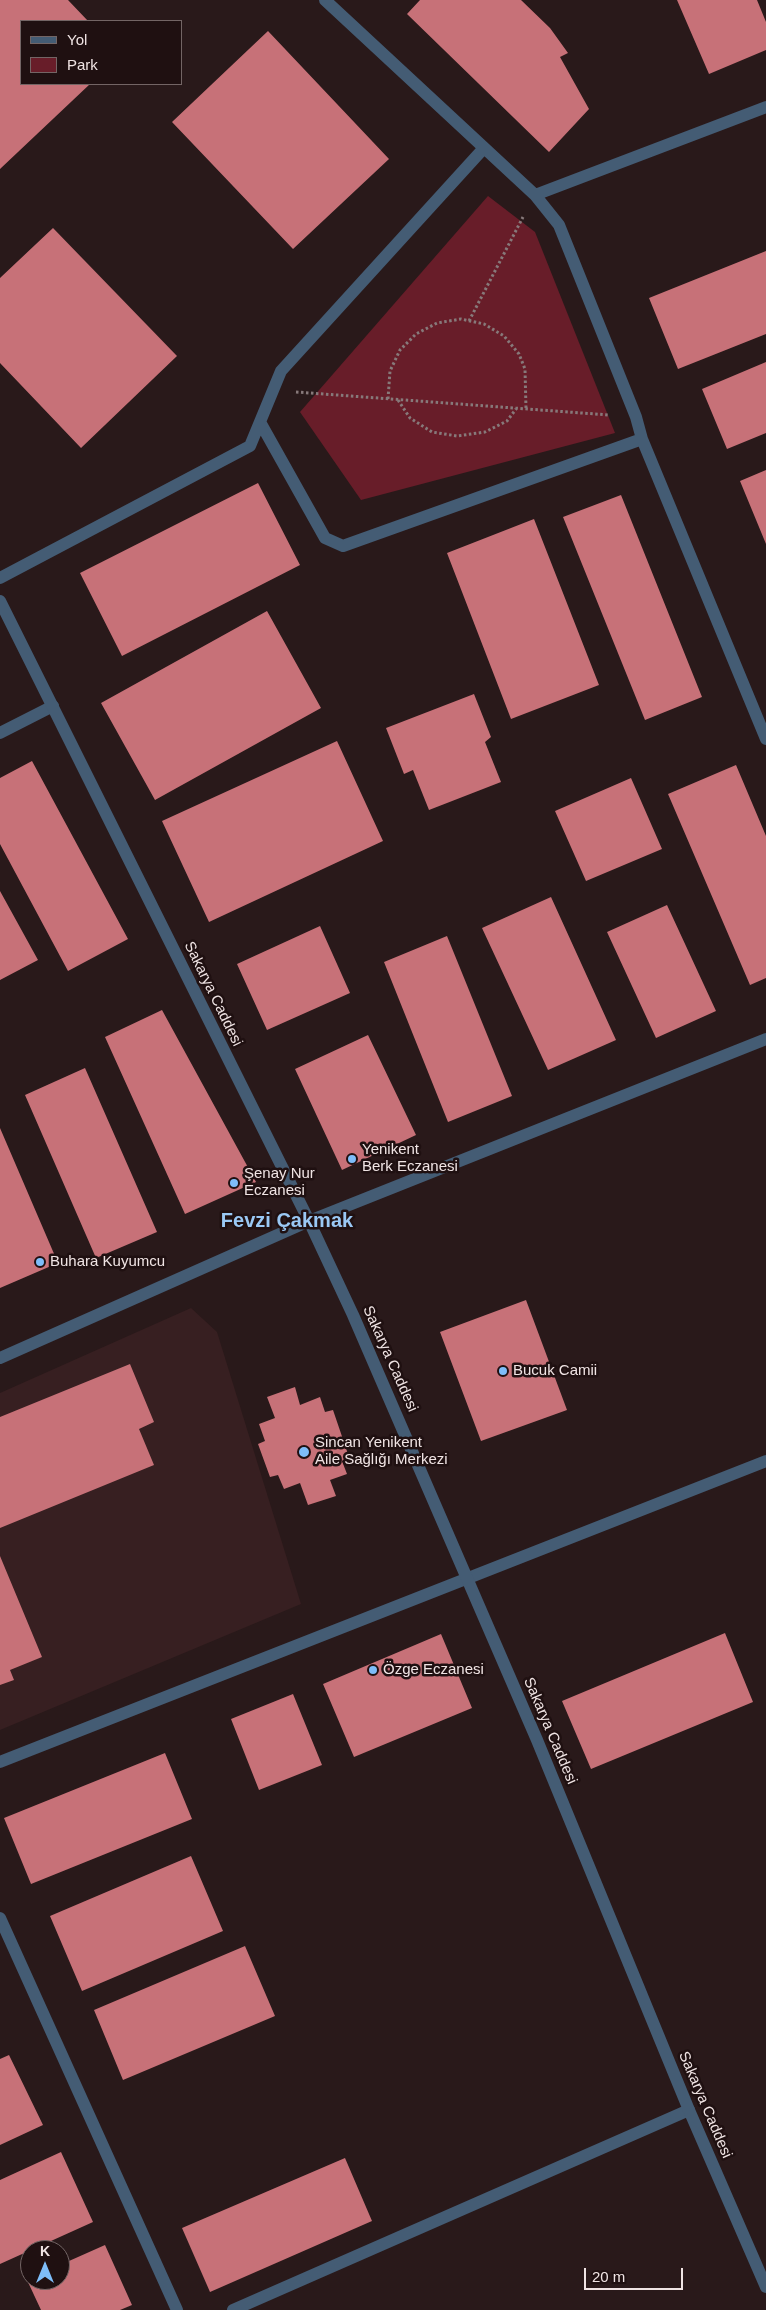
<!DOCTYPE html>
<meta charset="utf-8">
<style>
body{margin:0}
#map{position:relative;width:766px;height:2310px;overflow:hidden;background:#29191a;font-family:Helvetica,sans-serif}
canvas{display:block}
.legend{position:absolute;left:20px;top:20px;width:162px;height:65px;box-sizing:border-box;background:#1f1011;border:1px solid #736565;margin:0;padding:6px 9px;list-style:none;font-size:15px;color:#f0e4e4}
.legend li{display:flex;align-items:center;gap:10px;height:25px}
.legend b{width:25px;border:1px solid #736565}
.north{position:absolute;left:20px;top:2240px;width:50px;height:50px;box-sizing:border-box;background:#1f1011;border:1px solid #736565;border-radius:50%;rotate:0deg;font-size:14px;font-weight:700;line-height:20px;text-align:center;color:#f0e4e4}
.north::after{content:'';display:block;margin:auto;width:18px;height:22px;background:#7ebdf9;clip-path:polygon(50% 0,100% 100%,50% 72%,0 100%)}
.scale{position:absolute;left:584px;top:2268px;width:99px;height:22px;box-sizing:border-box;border:2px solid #f0e4e4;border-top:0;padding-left:6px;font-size:15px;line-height:18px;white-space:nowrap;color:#f0e4e4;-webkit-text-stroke:4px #1f1011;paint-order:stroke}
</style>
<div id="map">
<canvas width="766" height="2310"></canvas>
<ul class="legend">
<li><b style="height:6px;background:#445c74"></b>Yol</li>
<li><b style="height:14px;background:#681d29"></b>Park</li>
</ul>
<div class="north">K</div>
<div class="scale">20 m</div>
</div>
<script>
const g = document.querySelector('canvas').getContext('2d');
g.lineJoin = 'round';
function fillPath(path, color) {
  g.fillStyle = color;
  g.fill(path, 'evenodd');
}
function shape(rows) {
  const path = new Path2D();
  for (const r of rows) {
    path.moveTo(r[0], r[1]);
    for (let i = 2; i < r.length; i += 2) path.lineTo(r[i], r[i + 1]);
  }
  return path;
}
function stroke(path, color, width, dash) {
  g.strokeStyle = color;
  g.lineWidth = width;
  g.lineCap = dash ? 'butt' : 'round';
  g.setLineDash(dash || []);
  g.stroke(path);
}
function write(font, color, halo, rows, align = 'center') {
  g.font = font + ' Helvetica,sans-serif';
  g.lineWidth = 5;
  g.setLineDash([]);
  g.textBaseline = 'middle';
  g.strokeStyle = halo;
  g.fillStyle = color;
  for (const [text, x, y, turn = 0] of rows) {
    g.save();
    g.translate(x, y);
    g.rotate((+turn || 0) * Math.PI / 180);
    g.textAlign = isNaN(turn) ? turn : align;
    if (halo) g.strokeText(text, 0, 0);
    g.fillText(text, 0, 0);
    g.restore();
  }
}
const built = shape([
 [191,1308,217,1332,301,1604,0,1730,0,1393]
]);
const green = shape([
 [488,196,535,232,615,433,361,500,300,412]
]);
const building = shape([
 [0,0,68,0,88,21,21,21,21,84,90,84,0,169],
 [420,0,521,0,550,28,568,53,560,57,589,109,549,152,407,14],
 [677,0,757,0,766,22,766,50,709,74],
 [268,31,389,159,293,249,172,122],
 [53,228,177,356,81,448,0,363,0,278],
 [766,251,766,334,678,369,649,298],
 [766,362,766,433,727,449,702,389],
 [766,470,766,544,740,481],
 [258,483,300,565,122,656,80,573],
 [621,495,702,697,645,720,563,517],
 [534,519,599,685,511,719,447,553],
 [267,611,321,708,155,800,101,703],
 [474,694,491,737,485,742,501,782,429,810,413,770,404,774,386,728],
 [337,741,383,841,209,922,162,821],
 [32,761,128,939,68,971,0,844,0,778],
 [736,765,766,836,766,978,750,985,668,794],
 [631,778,662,849,586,881,555,811],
 [0,891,38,960,0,980],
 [551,897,616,1040,548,1070,482,928],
 [667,905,716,1011,656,1038,607,932],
 [320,926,350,993,267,1030,237,964],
 [447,936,512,1096,448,1122,384,962],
 [162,1010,256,1182,185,1214,105,1037],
 [368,1035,416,1135,342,1170,295,1069],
 [85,1068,157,1232,96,1258,25,1095],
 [0,1128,58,1263,0,1288],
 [526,1300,567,1410,481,1441,440,1332],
 [130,1364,154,1422,139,1429,154,1465,0,1528,0,1417],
 [295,1387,300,1405,320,1397,325,1412,333,1410,350,1460,342,1461,347,1474,330,1480,336,1496,308,1505,300,1483,284,1489,278,1475,270,1477,258,1444,265,1441,259,1424,275,1418,267,1397],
 [0,1556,42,1657,10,1670,14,1680,0,1685],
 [725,1633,753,1702,591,1769,562,1701],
 [441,1634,472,1708,354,1757,323,1684],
 [293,1694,322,1765,259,1790,231,1719],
 [165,1753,192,1819,31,1884,4,1818],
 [191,1856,223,1931,82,1991,50,1916],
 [245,1946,275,2016,123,2080,94,2010],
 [9,2055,43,2125,0,2145,0,2059],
 [61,2152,93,2222,0,2264,0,2180],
 [345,2158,372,2221,210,2292,182,2228],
 [105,2245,132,2305,120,2310,41,2310,27,2280,60,2280,60,2265]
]);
const path = shape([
 [469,321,523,217],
 [296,392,609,415],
 [388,399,390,371,400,350,416,334,437,323,461,319,484,324,504,336,519,354,525,369,526,409],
 [398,400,410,418,432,432,457,436,485,432,507,421,516,409]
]);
const minor = shape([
 [325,0,535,195,559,225,636,417,642,439,766,739],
 [535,195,766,107],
 [260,422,325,538,343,546,642,439],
 [0,578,250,446,281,371,484,148],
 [0,733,53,706],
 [0,1358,309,1221,766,1039],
 [0,1762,766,1461],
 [0,1918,177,2310],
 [233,2310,689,2110]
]);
const tertiary = shape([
 [0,601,309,1221,353,1315,537,1740,689,2110,766,2287]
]);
const markers = [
 [352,1159,5,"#7ebdf9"],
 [234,1183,5,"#7ebdf9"],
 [40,1262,5,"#7ebdf9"],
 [503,1371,5,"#7ebdf9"],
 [304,1452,6,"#7ebdf9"],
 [373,1670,5,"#7ebdf9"]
];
const streetNames = [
 ["Sakarya Caddesi",213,994,64],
 ["Sakarya Caddesi",390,1359,66],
 ["Sakarya Caddesi",550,1731,67],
 ["Sakarya Caddesi",705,2105,67]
];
const poiNames = [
 ["Yenikent",362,1150],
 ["Berk Eczanesi",362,1167],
 ["Şenay Nur",244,1174],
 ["Eczanesi",244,1191],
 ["Buhara Kuyumcu",50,1262],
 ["Bucuk Camii",513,1371],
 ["Sincan Yenikent",315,1443],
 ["Aile Sağlığı Merkezi",315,1460],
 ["Özge Eczanesi",383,1670]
];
const districtNames = [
 ["Fevzi Çakmak",287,1221]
];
fillPath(built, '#371f21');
fillPath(green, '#681d29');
fillPath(building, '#c77178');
stroke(path, '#87797a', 3, [2.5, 2.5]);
stroke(minor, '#445c74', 12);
stroke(tertiary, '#445c74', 12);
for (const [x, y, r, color] of markers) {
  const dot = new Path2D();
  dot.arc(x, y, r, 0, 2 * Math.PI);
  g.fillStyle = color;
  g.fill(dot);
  stroke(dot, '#1f1011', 2);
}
write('15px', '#f0e4e4', '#1f1011', streetNames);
write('15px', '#f0e4e4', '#1f1011', poiNames, 'left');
write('bold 20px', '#9ac8f4', '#1f1011', districtNames);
</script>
